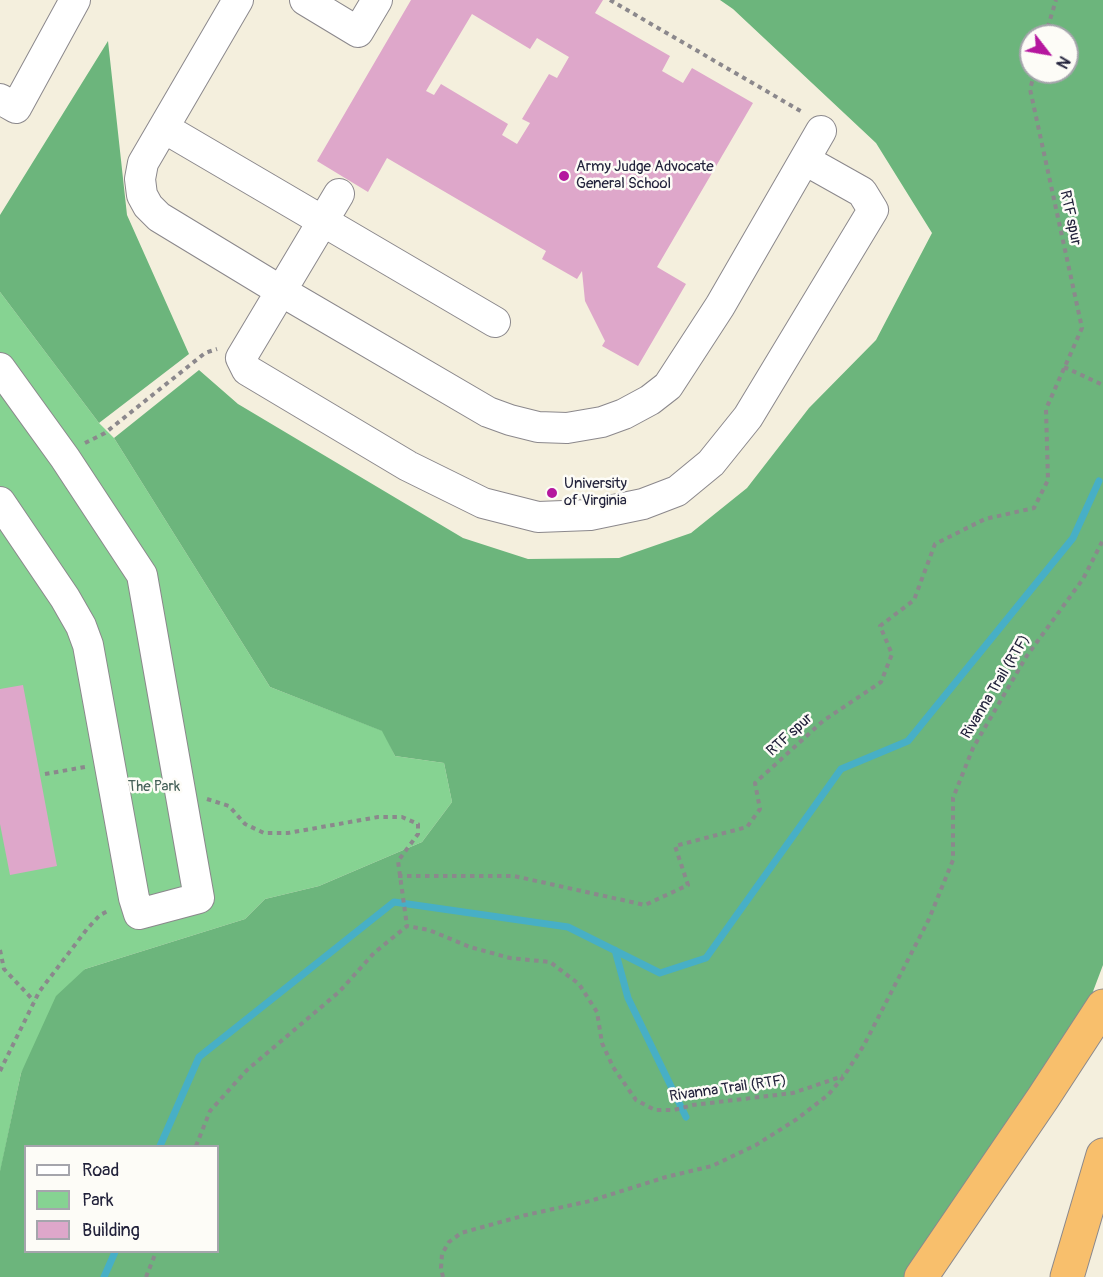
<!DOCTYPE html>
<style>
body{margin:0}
#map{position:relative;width:1103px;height:1277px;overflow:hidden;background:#f4efdd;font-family:Pangolin,sans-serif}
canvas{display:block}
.legend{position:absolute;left:24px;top:1145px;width:195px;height:108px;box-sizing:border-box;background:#fdfcf7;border:2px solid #a5a5ac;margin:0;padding:8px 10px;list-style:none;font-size:18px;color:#22223b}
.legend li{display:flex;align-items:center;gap:12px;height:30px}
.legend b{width:30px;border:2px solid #a5a5ac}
.north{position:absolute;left:1019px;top:24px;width:60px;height:60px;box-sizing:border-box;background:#fdfcf7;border:2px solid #a5a5ac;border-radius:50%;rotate:121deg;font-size:16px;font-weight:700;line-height:24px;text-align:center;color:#22223b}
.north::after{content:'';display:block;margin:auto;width:21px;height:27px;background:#b5179e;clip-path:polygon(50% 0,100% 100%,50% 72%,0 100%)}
</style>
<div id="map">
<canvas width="1103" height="1277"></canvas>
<ul class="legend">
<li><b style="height:8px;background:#fff"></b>Road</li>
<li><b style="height:16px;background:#86d392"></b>Park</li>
<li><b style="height:16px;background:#dea7ca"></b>Building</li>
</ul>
<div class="north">N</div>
</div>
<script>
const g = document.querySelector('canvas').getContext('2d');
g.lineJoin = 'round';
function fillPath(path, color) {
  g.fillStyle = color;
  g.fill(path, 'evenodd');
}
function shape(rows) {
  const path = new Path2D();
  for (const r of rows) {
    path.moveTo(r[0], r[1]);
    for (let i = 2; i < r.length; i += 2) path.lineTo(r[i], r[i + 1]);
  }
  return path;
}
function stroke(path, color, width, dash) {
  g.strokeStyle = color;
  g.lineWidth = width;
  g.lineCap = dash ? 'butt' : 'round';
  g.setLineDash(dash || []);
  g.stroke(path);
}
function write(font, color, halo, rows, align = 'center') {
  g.font = font + ' Pangolin,sans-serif';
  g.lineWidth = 5;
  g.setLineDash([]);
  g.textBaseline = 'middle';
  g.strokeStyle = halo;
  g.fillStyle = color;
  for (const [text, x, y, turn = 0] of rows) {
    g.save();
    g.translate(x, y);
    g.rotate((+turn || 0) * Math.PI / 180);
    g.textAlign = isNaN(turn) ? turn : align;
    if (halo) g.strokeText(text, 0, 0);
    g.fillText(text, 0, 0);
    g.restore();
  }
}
const green = shape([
 [0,292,99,423,114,438,270,687,383,731,395,756,444,763,452,802,422,842,319,886,265,899,245,919,85,969,21,1073,0,1173]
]);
const forest = shape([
 [720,0,1103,0,1103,965,1086,1010,905,1277,0,1277,0,1171,21,1073,56,996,85,969,245,919,265,899,319,886,422,842,452,802,444,763,395,756,382,731,270,687,114,438,199,370,238,404,463,538,528,559,619,558,691,533,747,488,809,408,876,340,932,233,876,143,733,9],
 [1031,36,1067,36,1067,72,1031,72],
 [26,1146,218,1146,218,1252,26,1252],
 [108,41,127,215,189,354,99,423,0,292,0,215]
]);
const stream = shape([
 [615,950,628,998,686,1117],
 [160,1146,199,1057,394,902,568,927,660,973,706,958,841,769,908,741,1073,538,1099,481],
 [104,1277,115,1252]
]);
const building = shape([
 [411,0,603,0,595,13,670,56,662,71,683,83,692,68,753,103,657,267,686,284,638,366,602,346,605,341,585,301,582,271,577,279,542,259,546,251,387,158,368,192,317,161],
 [472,14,530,49,537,38,569,57,557,78,549,74,522,119,530,123,517,144,502,135,508,124,441,84,434,95,426,91],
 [23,685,57,866,10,875,0,824,0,689]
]);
const path = shape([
 [610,0,804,113],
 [1045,36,1056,0],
 [1064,367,1103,385],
 [85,443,105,433,205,353,217,349],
 [45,774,85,767],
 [207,799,229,806,245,824,264,833,288,833,378,817,402,817,418,824,418,834,398,861,407,926],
 [398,876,514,876,645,905,688,885,675,846,747,827,760,809,755,783,823,721,881,682,892,654,880,626,914,600,935,544,985,519,1034,508,1048,480,1046,409,1082,328,1030,89,1035,72],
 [0,950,4,969,34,1001],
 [0,1071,39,992,87,929,100,915,110,910],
 [196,1146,210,1111,247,1070,339,992,374,953,407,926,429,930,470,947,510,958,550,962,579,984,597,1012,602,1043,613,1067,636,1100,655,1110,674,1110,693,1105,793,1093,843,1076],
 [146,1277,156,1252],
 [443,1277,441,1268,442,1254,449,1242,461,1233,526,1215,590,1201,666,1177,712,1166,756,1145,797,1119,828,1095,844,1076,864,1045,929,919,953,860,953,798,973,748,1026,657,1083,579,1103,540]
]);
const minor = shape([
 [238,0,143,163,140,179,142,195,148,206,159,217,281,291,488,412,510,420,538,427,567,428,602,422,624,414,650,400,668,386,720,306,821,131],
 [305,0,358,32,377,0],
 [0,99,16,108,75,0],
 [164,128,495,322],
 [339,194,241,358,247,370,408,466,483,503,538,517,590,515,643,504,677,491,711,463,748,417,873,210,862,192,805,160],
 [0,368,65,458,142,575,199,898,139,914,134,898,88,645,81,626,65,598,0,502]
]);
const highway = shape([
 [921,1277,1043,1098,1103,1006],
 [1067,1277,1103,1155]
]);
const markers = [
 [564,176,6,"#b5179e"],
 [552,493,6,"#b5179e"]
];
const poiNames = [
 ["Army Judge Advocate",576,167],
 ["General School",576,184],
 ["University",564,484],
 ["of Virginia",564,501]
];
const streetNames = [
 ["RTF spur",1070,218,78],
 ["Rivanna Trail (RTF)",996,687,-59],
 ["RTF spur",790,735,-42],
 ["Rivanna Trail (RTF)",728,1089,-8]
];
const parkNames = [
 ["The Park",154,787]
];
fillPath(green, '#86d392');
fillPath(forest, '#6cb57c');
stroke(stream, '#47afc6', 7);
fillPath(building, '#dea7ca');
stroke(minor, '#8b888c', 32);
stroke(highway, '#8b888c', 35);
stroke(path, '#8b888c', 4, [4.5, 4.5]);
stroke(minor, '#fff', 30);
stroke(highway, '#f8bf6c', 33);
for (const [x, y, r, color] of markers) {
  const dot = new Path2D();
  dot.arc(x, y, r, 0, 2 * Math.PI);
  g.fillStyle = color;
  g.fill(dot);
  stroke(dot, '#fdfcf7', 2);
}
write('15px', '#22223b', '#fdfcf7', poiNames, 'left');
write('15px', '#22223b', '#fdfcf7', streetNames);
write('15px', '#456059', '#fdfcf7', parkNames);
</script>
